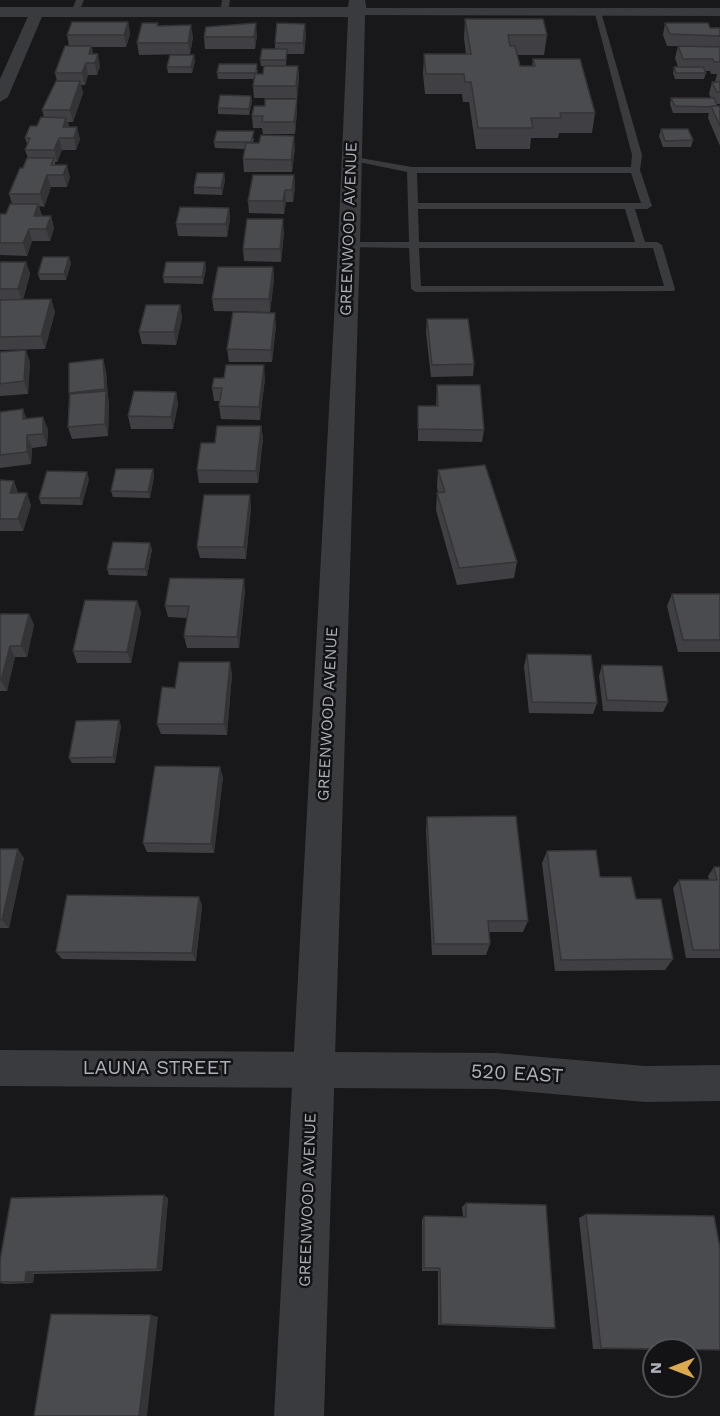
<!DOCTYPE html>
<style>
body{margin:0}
#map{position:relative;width:720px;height:1416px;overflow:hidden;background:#18181a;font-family:"Work Sans",sans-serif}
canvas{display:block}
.north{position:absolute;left:642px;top:1338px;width:60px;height:60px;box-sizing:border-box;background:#131315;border:2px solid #505256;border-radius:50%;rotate:270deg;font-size:16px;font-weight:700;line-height:24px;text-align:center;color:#acb0b8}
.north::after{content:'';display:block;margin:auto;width:21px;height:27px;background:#dbaa4f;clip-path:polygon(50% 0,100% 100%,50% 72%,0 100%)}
</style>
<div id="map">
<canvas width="720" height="1416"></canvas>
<div class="north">N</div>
</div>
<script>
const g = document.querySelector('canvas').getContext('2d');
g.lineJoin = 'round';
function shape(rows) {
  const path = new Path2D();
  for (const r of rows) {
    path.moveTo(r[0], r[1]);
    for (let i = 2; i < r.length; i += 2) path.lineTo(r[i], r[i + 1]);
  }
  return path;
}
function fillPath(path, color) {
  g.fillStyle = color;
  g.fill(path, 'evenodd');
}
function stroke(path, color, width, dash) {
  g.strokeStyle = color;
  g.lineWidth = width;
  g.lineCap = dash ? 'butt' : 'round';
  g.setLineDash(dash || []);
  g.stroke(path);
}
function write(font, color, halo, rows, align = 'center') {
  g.font = font + ' "Work Sans",sans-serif';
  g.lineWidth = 5;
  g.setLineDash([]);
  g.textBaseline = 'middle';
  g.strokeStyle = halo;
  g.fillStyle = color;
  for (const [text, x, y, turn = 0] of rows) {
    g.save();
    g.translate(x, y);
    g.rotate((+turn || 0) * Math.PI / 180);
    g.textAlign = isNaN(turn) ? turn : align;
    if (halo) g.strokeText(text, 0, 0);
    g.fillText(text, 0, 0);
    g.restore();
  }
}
const service = shape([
 [76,0,84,0,79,12,75,14,71,12,76,0],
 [222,0,230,0,228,12,224,14,220,12,222,0],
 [594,10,601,12,642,155,640,170,652,206,647,209,635,209,645,242,657,242,662,245,675,289,674,291,416,292,411,289,409,248,345,247,344,245,349,242,409,242,407,172,349,160,349,156,412,167,631,167,632,155,594,10],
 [417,173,631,173,641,203,418,203,417,173],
 [418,209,625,209,635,242,419,242,418,209],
 [419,248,653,248,664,286,421,286,419,248]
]);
const minor = shape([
 [37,8,44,12,8,97,0,102,0,79,30,12,37,8],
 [359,8,720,8,720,16,354,15,352,12,354,9,359,8],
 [0,1050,496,1053,645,1066,720,1065,720,1101,645,1102,496,1089,0,1086,0,1050]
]);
const tertiary = shape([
 [349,0,365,0,367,12,365,16,360,245,324,1416,274,1416,338,245,348,17,0,17,0,7,348,7,349,0]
]);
const wall = shape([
 [465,19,547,35,544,55,517,55,520,66,532,66,533,59,595,113,592,133,559,133,558,138,531,138,530,149,476,149,469,102,463,102,462,94,425,94,423,74,424,54,466,54,464,38],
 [128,22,130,34,126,47,92,47,93,54,100,66,97,75,88,75,85,85,81,85,83,93,73,122,68,122,69,127,80,139,76,150,62,150,57,162,55,162,55,165,70,177,67,187,51,187,44,207,39,206,42,216,51,216,54,228,50,241,32,241,27,256,0,255,0,214,6,214,12,204,9,194,28,158,25,150,27,144,25,138,37,126,44,117,42,110,57,81,55,73,69,46,67,35],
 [158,23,158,26,193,37,190,54,139,55,137,43],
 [665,23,710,28,720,28,720,104,716,104,717,106,720,106,720,146,708,118,709,113,673,113,670,104,671,98,711,98,709,94,712,82,715,82,717,74,711,74,710,71,705,71,706,73,704,79,675,79,673,73,674,67,678,67,675,58,678,46,682,46,667,46,663,35],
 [257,35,255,49,205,49,204,37],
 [306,35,304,54,287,54,286,66,298,66,299,78,297,98,254,98,253,86,254,79,218,79,217,73,258,70,257,74,263,74,264,66,261,66,260,60,275,49,275,43],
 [195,61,192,73,168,73,167,67],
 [251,96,252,102,249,115,218,114,218,108],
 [297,111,295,134,263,134,262,128,253,128,252,116],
 [661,129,693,140,691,147,663,147,659,136],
 [254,138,253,143,295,148,292,172,244,172,243,159,245,149,215,148,214,142],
 [294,175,295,188,293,202,286,202,284,214,249,213,248,201],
 [225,180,222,195,194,194,194,187],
 [229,208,230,220,227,237,178,236,176,224],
 [284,232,281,262,244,261,243,249],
 [69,257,71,263,66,280,40,280,38,274],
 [0,262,26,262,30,274,23,300,51,299,55,312,45,349,0,350],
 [273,267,274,280,270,312,214,311,212,299],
 [206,268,203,284,164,283,163,277],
 [180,305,182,318,176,345,142,344,139,332],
 [427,319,474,364,473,376,431,377,426,332],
 [276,325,272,362,229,362,227,349],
 [0,352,30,362,28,394,0,396],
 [103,359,106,372,108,397,109,403,108,436,72,439,68,427,69,393],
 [265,378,260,420,221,419,219,406,220,401,214,401,212,388],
 [437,385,484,430,482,442,418,441,418,406,436,406],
 [176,392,178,404,173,429,131,429,128,416],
 [0,412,27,419,48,429,47,446,32,448,31,464,0,468],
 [261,426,263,438,258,483,199,483,197,470],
 [153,469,154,476,150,498,113,497,111,491],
 [438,470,517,562,514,578,457,585,436,510,437,493,438,493,437,487],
 [89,479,82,505,41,504,39,498],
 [0,480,14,481,18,493,31,505,23,531,0,531],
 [251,507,246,559,200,558,197,547],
 [152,549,147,576,109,575,107,569],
 [245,591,239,648,187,648,184,636,187,618,168,617,165,606],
 [672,594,720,594,720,652,678,652,667,606],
 [137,601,141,612,131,663,77,663,73,651],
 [0,614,29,614,34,625,27,657,15,657,7,691,0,691],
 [527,654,597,703,593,714,529,713,524,666],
 [602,665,668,702,663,712,603,711,599,676],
 [232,674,227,735,161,734,157,724],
 [121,726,115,763,72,763,69,758],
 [223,777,214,853,147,852,143,843],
 [427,817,528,921,523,932,489,932,490,944,486,955,432,955,426,830],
 [0,849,24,858,9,928,0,928],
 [547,851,600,877,636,899,673,959,665,970,555,971,542,863],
 [714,867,720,867,720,958,686,958,673,888,679,880,709,880,708,876],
 [199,897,202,906,196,961,62,959,56,952],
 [168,1198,162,1271,34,1274,33,1283,5,1284,0,1283,0,1260],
 [466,1203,555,1328,548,1329,438,1325,438,1271,422,1271,422,1220,424,1216,463,1217,462,1207],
 [586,1214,720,1350,593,1349,579,1218]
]);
const shadedWall = shape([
 [128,22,130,34,126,47,124,35],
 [256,23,257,35,255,49,254,37],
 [305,24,306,35,304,54,303,43],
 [191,25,193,37,190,54,188,43],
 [91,46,94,58,89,54],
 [98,54,100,66,97,75,95,63],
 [194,55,195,61,192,73,191,67],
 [86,63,88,75,85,85,82,73],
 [298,66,299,78,297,98,296,86],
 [80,81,83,93,73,122,70,110],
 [251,96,252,102,249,115,249,109],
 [297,99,297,111,295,134,294,122],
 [66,118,69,130,63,127],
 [77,127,80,139,76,150,74,138],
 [294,136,295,148,292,172,291,160],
 [59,138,62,150,57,162,54,150],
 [67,165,70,177,67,187,63,175],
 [224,173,225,180,222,195,221,188],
 [47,175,51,187,44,207,40,194],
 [294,175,295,188,293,202,292,190],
 [285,190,286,202,284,214,283,201],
 [38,204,42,216,34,216],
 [229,208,230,220,227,237,226,224],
 [51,216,54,228,50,241,46,229],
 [283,219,284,232,281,262,280,249],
 [29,229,32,241,27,256,23,243],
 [69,257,71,263,66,280,64,274],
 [26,262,30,274,22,301,18,289],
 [205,262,206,268,203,284,202,277],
 [273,267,274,280,270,312,269,299],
 [51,299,55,312,45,349,41,336],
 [180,305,182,318,176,345,174,332],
 [275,313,276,325,272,362,271,350],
 [26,350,30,362,28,394,24,381],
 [103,359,106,372,108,397,109,403,108,436,105,424,106,393,105,389],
 [264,365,265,378,260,420,259,407],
 [176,392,178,404,173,429,171,417],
 [23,409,28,422,23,419],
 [43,417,48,429,47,446,43,434],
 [261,426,263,438,258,483,256,471],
 [27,435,32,448,31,464,27,452],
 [153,469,154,476,150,498,148,492],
 [87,472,89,479,82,505,80,498],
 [14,481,18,493,10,493],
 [27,493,31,505,23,531,18,519],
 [250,495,251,507,246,559,244,547],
 [150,543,152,549,147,576,145,569],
 [244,579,245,591,239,648,237,637],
 [137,601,141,612,131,663,127,652],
 [29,614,34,625,27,657,21,646],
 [10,646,15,657,7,691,1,680],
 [230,662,232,674,227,735,224,724],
 [119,720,121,726,115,763,113,757],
 [220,767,223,777,214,853,211,844],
 [18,849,24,858,9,928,2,920],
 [199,897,202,906,196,961,192,953],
 [164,1195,168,1198,162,1271,157,1269],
 [26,1272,34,1274,33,1283,25,1282],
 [151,1315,158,1317,147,1416,139,1416]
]);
const building = shape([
 [465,19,543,19,547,35,508,35,510,46,515,46,520,66,535,66,533,59,580,59,595,113,560,113,561,118,531,118,533,128,478,128,471,82,465,82,464,74,426,74,424,54,471,54,465,19],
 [72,22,128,22,124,35,67,35,72,22],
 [142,23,158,23,157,26,191,25,188,43,137,43,142,23],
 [256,23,254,37,204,37,206,27,256,23],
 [277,23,305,24,303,43,275,43,277,23],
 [665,23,708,23,710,28,720,28,720,36,670,34,665,23],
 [65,46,91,46,89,54,98,54,95,63,86,63,82,73,55,73,65,46],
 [678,46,720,47,720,62,714,62,713,59,683,59,678,46],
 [262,49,287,49,286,60,260,60,262,49],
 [170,55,194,55,191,67,167,67,170,55],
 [219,64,257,64,256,73,217,73,219,64],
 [264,66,298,66,296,86,253,86,255,74,263,74,264,66],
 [674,67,703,67,706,73,676,73,674,67],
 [56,81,80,81,70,110,42,110,56,81],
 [712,82,720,82,720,92,717,92,712,82],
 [220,95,251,96,249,109,218,108,220,95],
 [671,98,714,98,717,106,711,106,712,107,675,106,671,98],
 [265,99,297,99,294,122,262,122,263,116,252,116,254,106,265,106,265,99],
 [711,106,720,106,720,126,711,106],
 [41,117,66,118,63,127,77,127,74,138,59,138,54,150,25,150,30,138,25,138,30,126,37,126,41,117],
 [661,129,688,129,693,140,665,141,661,129],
 [217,131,254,131,251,142,214,142,217,131],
 [261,135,294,136,291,160,243,159,246,143,259,143,261,135],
 [27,158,54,158,51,165,67,165,63,175,47,175,40,194,9,194,20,168,23,168,27,158],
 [197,173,224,173,221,188,194,187,197,173],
 [253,175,294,175,292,190,285,190,283,201,248,201,253,175],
 [10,204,38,204,34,216,51,216,46,229,29,229,23,243,0,243,0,214,6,214,10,204],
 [180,207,229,208,226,224,176,224,180,207],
 [247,219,283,219,280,249,243,249,247,219],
 [43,257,69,257,64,274,38,274,43,257],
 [0,262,26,262,18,289,0,289,0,262],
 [166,262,205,262,202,277,163,277,166,262],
 [218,267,273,267,269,299,212,299,218,267],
 [51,299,41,336,0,337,0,300,51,299],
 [146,305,180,305,174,332,139,332,146,305],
 [233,312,275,313,271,350,227,349,233,312],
 [427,319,468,319,474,364,432,365,427,319],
 [26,350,24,381,0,384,0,352,26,350],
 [103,359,105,389,69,393,69,363,103,359],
 [226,365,264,365,259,407,219,406,222,388,212,388,214,378,224,378,226,365],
 [437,385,480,385,484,430,418,429,418,406,438,406,437,385],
 [106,391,105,424,68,427,70,394,106,391],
 [134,391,176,392,171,417,128,416,134,391],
 [23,409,23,419,43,417,43,434,27,435,27,452,0,455,0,412,23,409],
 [217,426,261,426,256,471,197,470,201,443,215,443,217,426],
 [485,465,517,562,459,568,437,493,445,492,438,470,485,465],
 [116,469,153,469,148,492,111,491,116,469],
 [47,471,87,472,80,498,39,498,47,471],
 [0,480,14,481,10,493,27,493,18,519,0,519,0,480],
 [204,495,250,495,244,547,197,547,204,495],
 [113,542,150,543,145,569,107,569,113,542],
 [170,578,244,579,237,637,184,636,189,606,165,606,170,578],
 [672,594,720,594,720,640,683,640,672,594],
 [85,600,137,601,127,652,73,651,85,600],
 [0,614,29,614,21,646,10,646,1,680,0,680,0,614],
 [527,654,591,655,597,703,532,702,527,654],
 [179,662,230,662,224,724,157,724,162,687,175,688,179,662],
 [602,665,662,666,668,702,607,700,602,665],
 [119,720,113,757,69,758,76,721,119,720],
 [155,766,220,767,211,844,143,843,155,766],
 [516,816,528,921,488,921,490,944,434,944,427,817,516,816],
 [0,849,18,849,2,920,0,920,0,849],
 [596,850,600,877,631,877,636,899,661,899,673,959,561,960,547,851,596,850],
 [714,867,720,867,720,950,693,950,679,880,717,880,714,867],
 [67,895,199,897,192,953,56,952,67,895],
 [164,1195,157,1269,26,1272,25,1282,0,1282,0,1260,11,1198,164,1195],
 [466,1203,546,1205,555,1328,441,1324,440,1268,424,1268,424,1216,466,1217,466,1203],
 [586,1214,714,1216,720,1248,720,1350,601,1348,586,1214],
 [51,1314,151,1315,139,1416,34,1416,51,1314]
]);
const streetNames = [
 ["GREENWOOD AVENUE",349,229,-88],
 ["GREENWOOD AVENUE",328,714,-87],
 ["GREENWOOD AVENUE",308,1200,-88]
];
const nearStreetnames = [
 ["LAUNA STREET",157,1068],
 ["520 EAST",517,1074,3]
];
fillPath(service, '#3a3b3e');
fillPath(minor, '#3a3b3e');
fillPath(tertiary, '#3a3b3e');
fillPath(wall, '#404044');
fillPath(shadedWall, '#343437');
fillPath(building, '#4a4b4f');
stroke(building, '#343437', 1.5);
write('16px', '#acb0b8', '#131315', streetNames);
write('20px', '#acb0b8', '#131315', nearStreetnames);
</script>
